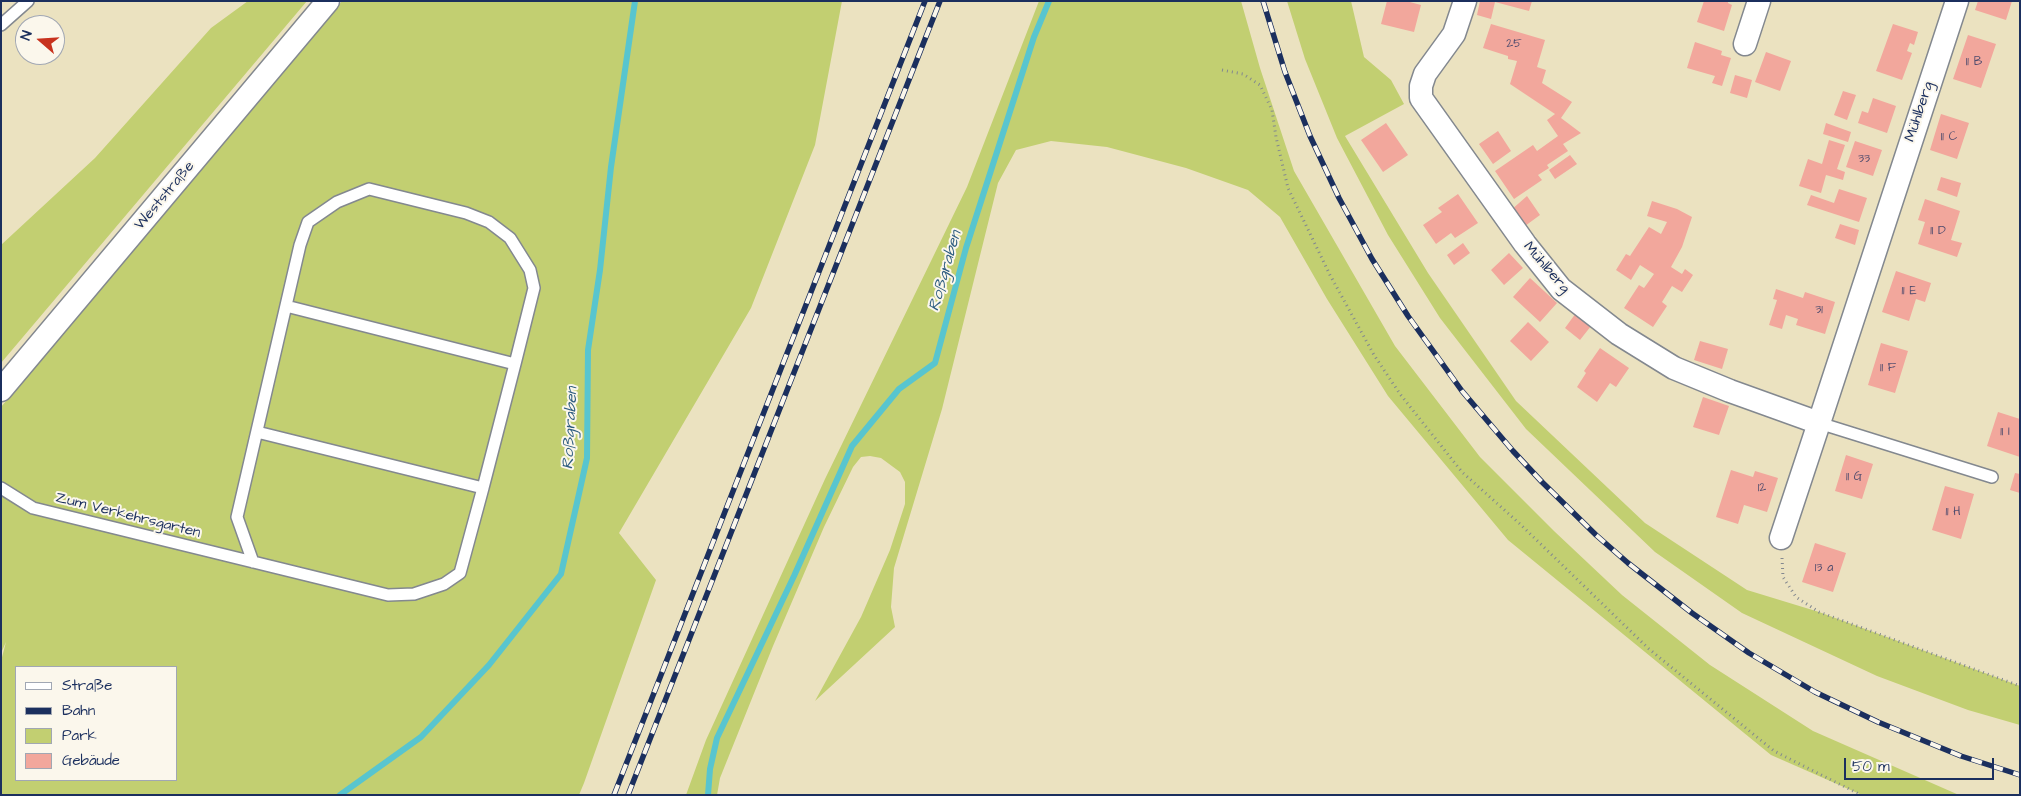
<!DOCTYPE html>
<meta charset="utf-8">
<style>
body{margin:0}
#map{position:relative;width:2021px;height:796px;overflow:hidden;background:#ebe2c0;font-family:"Architects Daughter",sans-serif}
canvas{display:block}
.frame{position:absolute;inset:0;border:2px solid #1b2f5e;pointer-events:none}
.legend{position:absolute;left:15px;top:666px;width:162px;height:115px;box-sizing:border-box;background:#fbf7ec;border:1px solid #a1a7b3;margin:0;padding:6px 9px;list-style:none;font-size:15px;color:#1b2f5e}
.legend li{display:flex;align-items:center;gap:10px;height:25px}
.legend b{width:25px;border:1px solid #a1a7b3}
.north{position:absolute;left:15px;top:15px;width:50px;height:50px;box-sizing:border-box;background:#fbf7ec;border:1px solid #a1a7b3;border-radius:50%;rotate:289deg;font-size:14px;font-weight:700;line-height:20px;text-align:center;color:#1b2f5e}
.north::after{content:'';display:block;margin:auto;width:18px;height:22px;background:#c8321e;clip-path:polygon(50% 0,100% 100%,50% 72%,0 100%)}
.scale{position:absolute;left:1844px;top:758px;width:150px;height:22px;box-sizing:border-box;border:2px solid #1b2f5e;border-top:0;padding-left:6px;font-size:15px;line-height:18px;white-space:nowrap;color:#1b2f5e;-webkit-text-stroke:4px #fbf7ec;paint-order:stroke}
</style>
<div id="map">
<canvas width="2021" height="796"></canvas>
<div class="frame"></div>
<ul class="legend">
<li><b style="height:6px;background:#fff"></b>Straße</li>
<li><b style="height:6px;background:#1b2f5e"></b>Bahn</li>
<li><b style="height:14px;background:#c2cf71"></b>Park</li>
<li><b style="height:14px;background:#f2a79c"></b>Gebäude</li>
</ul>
<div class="north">N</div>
<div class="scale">50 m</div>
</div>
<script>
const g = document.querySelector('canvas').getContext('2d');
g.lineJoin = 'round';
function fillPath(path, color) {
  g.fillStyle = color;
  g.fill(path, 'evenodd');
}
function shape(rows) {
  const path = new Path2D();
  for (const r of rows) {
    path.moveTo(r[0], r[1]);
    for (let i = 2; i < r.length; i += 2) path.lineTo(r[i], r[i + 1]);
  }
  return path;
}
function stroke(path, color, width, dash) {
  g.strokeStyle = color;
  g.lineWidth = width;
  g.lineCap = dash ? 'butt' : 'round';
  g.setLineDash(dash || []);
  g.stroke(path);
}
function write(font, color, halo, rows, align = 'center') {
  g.font = font + ' "Architects Daughter",sans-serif';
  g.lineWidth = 4;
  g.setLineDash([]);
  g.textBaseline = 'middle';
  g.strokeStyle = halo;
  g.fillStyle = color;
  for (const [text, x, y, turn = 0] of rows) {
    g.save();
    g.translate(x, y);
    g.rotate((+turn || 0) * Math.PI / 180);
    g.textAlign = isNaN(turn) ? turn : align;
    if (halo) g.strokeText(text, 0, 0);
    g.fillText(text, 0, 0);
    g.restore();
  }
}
const green = shape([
 [248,1,307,1,1,363,1,245,95,158,211,28],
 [342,1,842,1,815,145,751,308,619,533,656,580,584,783,579,795,1,795,1,661,6,642,1,653,1,407],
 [16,667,176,667,176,780,16,780],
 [1039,1,1241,1,1260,68,1294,171,1395,346,1480,457,1554,531,1622,595,1710,665,1813,731,1959,795,1862,795,1771,755,1508,540,1388,396,1327,299,1280,217,1248,190,1186,168,1107,147,1051,141,1016,150,998,183,942,409,894,568,891,607,895,627,815,701,861,617,890,550,905,504,905,482,900,472,881,458,870,456,861,457,853,467,824,527,773,646,720,778,717,795,686,795,706,740,825,479,967,187],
 [1287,1,1351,1,1364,57,1391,80,1404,104,1345,136,1428,273,1516,401,1645,523,1747,590,1819,612,2020,686,2020,725,1968,710,1877,676,1742,613,1655,552,1526,429,1440,318,1388,235,1337,138,1305,59]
]);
const stream = shape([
 [340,795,421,737,489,665,561,574,587,458,588,350,600,270,611,167,635,1],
 [708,795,710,769,717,738,794,576,852,446,899,389,935,363,966,248,1034,37,1049,1]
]);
const building = shape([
 [1387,1,1406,1,1421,5,1414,32,1381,24],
 [1480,1,1532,1,1529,11,1495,2,1491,19,1477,15],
 [1704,1,1728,1,1728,3,1732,5,1724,31,1697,22],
 [1978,1,2012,1,2006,20,1975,10],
 [1491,24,1545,40,1537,67,1546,70,1542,83,1572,102,1561,118,1581,133,1563,144,1568,151,1547,165,1549,168,1538,175,1542,180,1514,199,1495,171,1533,145,1537,151,1558,136,1547,120,1555,114,1510,84,1517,61,1508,59,1508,56,1483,48],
 [1893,24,1918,32,1914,45,1910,43,1907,51,1912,53,1902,80,1876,71],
 [1968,35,1996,44,1981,88,1953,79],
 [1695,42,1722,51,1721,55,1731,58,1722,86,1712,83,1715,76,1687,68],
 [1766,52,1791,61,1780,91,1755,82],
 [1735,75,1752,80,1747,98,1730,93],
 [1843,91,1856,95,1847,120,1834,115],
 [1873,98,1896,106,1887,133,1858,123,1862,111,1868,113],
 [1941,114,1969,123,1957,159,1930,150],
 [1386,123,1408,155,1383,172,1361,140],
 [1826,123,1851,132,1848,142,1823,134],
 [1498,131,1511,151,1493,164,1479,144],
 [1829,140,1845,145,1837,169,1845,172,1843,180,1826,175,1821,193,1799,186,1808,159,1822,164],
 [1855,141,1882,150,1873,176,1846,167],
 [1570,155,1577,164,1555,179,1549,170],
 [1941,177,1961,183,1957,197,1937,190],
 [1839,189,1867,198,1859,222,1807,205,1811,195,1834,203],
 [1458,194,1478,223,1455,238,1451,233,1436,244,1423,225,1442,212,1438,208],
 [1527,196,1540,215,1525,226,1510,211],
 [1925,199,1960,211,1951,240,1962,243,1957,257,1918,244,1925,222,1918,220],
 [1652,201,1677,209,1692,217,1682,247,1671,267,1682,274,1685,269,1693,275,1682,292,1672,286,1662,302,1667,306,1653,327,1624,308,1639,285,1644,288,1654,274,1640,265,1631,280,1616,270,1626,254,1630,256,1649,227,1661,234,1667,222,1647,216],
 [1840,224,1859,230,1855,245,1835,238],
 [1463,243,1470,253,1454,265,1447,255],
 [1509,253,1523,268,1504,285,1491,270],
 [1896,271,1931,283,1925,302,1916,299,1909,321,1882,312],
 [1530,278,1557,303,1540,322,1513,297],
 [1776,289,1803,298,1805,292,1835,302,1825,334,1796,325,1798,319,1786,315,1782,329,1769,325,1777,300,1773,299],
 [1576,313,1591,326,1580,340,1565,328],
 [1528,322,1549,342,1531,361,1510,341],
 [1700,341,1728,349,1722,369,1694,360],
 [1881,343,1908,351,1895,393,1868,385],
 [1600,348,1629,368,1616,387,1610,383,1597,402,1577,387,1586,373,1584,371],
 [1703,397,1729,406,1719,435,1693,427],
 [1998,412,2020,419,2020,457,1987,446],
 [1846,455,1873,464,1862,499,1835,491],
 [1731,470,1753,477,1755,471,1778,478,1767,512,1744,505,1738,524,1716,517],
 [2015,473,2020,474,2020,493,2010,490],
 [1945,486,1974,494,1961,539,1932,530],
 [1815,543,1846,553,1833,592,1802,582]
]);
const path = shape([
 [1222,70,1243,74,1260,85,1272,110,1276,137,1288,188,1330,275,1374,355,1400,394,1462,472,1520,524,1649,649,1774,751,1861,795],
 [1782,558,1783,577,1796,597,1819,612,2020,686]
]);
const service = shape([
 [1,25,28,1],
 [286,306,515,364,483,488],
 [1819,423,1992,477],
 [1,488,33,508,388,595,414,594,444,584,460,573,483,488,257,432],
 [253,562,237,517,300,245,308,222,337,202,369,189,466,213,489,222,510,238,530,270,534,288,515,364]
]);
const minor = shape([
 [1465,1,1454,34,1425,74,1421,86,1421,98,1525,244,1561,289,1619,334,1674,368,1730,391,1819,423,1957,1],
 [1745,44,1759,1],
 [1,390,328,1],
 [1781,538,1819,423]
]);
const rail = shape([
 [1263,1,1285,72,1310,136,1339,198,1372,259,1408,316,1462,391,1513,451,1542,482,1596,535,1628,563,1692,613,1749,653,1815,692,1878,722,1961,756,2020,775],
 [614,795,925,1],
 [628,795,940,1]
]);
const numberNames = [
 ["25",1514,44],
 ["11 B",1974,62],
 ["11 C",1949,137],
 ["33",1864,159],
 ["11 D",1938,231],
 ["11 E",1909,291],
 ["31",1819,310],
 ["11 F",1888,368],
 ["11 I",2005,432],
 ["11 G",1854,477],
 ["12",1762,488],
 ["11 H",1953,512],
 ["13 a",1824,568]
];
const streetNames = [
 ["Mühlberg",1920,112,-72],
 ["Weststraße",165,196,-50],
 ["Mühlberg",1546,268,49],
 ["Zum Verkehrsgarten",128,516,14]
];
const waterNames = [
 ["Roßgraben",946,271,-74],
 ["Roßgraben",571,428,-87]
];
fillPath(green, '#c2cf71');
stroke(stream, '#58c5cf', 6);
fillPath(building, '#f2a79c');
stroke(service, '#83888f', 14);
stroke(minor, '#83888f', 25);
stroke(path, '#83888f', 3, [1, 4]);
stroke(service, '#fff', 11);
stroke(minor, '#fff', 22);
stroke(rail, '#1b2f5e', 5.5);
stroke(rail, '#fbf7ec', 4, [11]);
write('12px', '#514d6e', null, numberNames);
write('15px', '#1b2f5e', '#fbf7ec', streetNames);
write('italic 16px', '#2d5c80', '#fbf7ec', waterNames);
</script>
